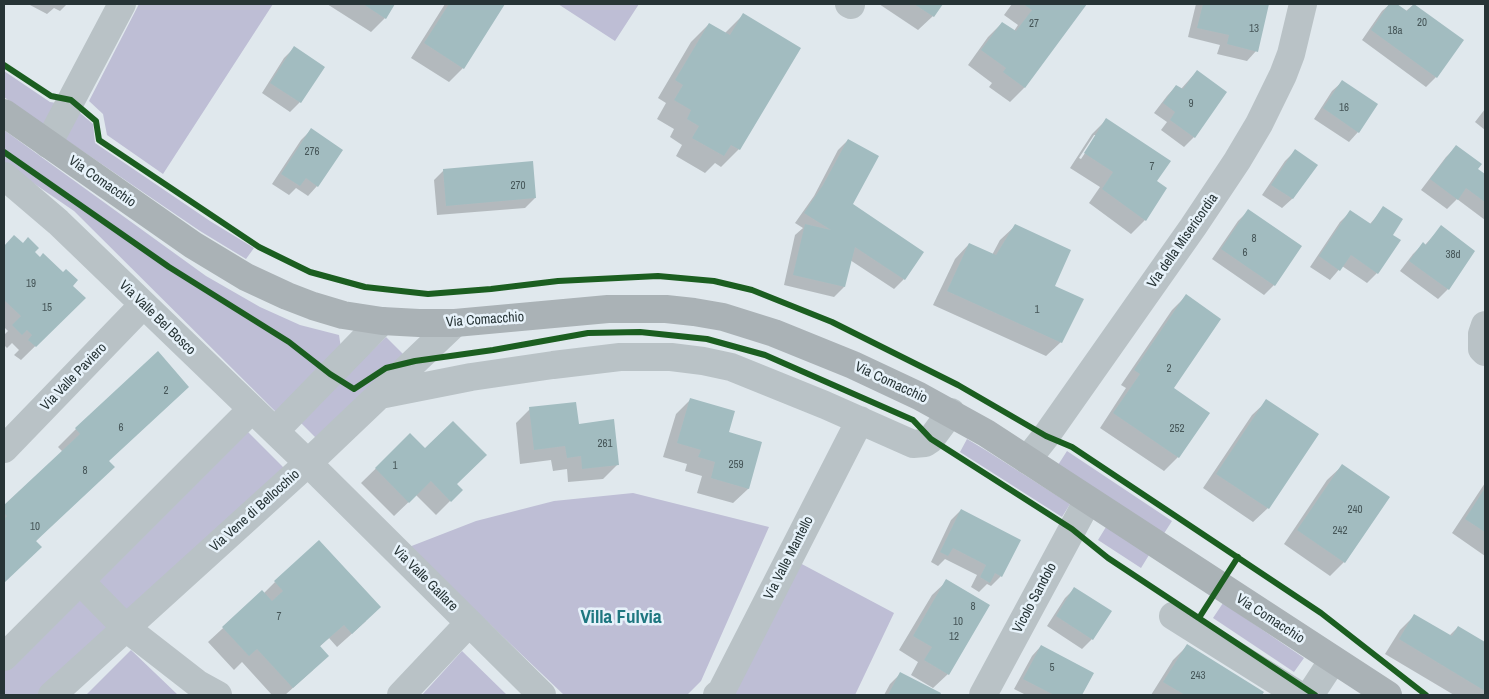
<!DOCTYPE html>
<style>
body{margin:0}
#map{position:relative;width:1489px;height:699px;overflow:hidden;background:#e0e8ed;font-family:"Archivo Narrow",sans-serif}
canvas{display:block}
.frame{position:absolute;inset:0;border:5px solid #273436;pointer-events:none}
</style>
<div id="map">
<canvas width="1489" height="699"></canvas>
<div class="frame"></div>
</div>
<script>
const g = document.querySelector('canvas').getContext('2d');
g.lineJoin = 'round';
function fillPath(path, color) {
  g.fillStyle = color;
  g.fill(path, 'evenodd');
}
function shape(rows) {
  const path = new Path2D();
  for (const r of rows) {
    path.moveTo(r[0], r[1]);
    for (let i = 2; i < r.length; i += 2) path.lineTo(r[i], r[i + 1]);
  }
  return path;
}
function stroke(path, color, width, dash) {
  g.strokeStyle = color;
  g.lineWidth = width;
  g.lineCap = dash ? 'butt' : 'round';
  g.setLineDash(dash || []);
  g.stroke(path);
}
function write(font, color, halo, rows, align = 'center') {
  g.font = font + ' "Archivo Narrow",sans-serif';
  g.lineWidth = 5;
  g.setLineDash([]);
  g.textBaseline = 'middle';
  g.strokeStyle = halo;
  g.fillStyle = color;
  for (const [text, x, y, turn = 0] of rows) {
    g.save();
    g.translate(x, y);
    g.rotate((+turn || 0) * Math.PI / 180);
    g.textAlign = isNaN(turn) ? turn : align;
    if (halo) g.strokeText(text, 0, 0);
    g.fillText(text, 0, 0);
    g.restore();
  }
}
const green = shape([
 [139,4,273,4,163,174,107,135,103,114,89,101],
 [558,4,639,4,615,41],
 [4,71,50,102,63,104,48,128,4,97],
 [72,106,93,124,95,143,210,221,254,248,246,259,200,231,56,133],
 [4,130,206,276,260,307,300,325,339,335,341,348,277,413,74,211,4,163],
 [386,337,404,355,317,439,299,421],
 [242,426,285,469,126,618,93,583],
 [967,439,987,451,1070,504,1062,517,960,452],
 [1067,451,1172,521,1163,535,1058,465],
 [633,493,769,527,701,681,687,695,564,695,409,547,476,521,554,501],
 [1106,527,1149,555,1141,568,1098,540],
 [798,562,894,613,855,695,731,695],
 [78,594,113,628,38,695,4,695,4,670],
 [1223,603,1304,658,1294,672,1213,618],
 [131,650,178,695,86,695],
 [462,651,507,695,422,695]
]);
const shadow = shape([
 [28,4,67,4,60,11,54,8,47,14],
 [327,4,394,4,385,18,371,32],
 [445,4,504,4,463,68,449,82,411,58],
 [879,4,941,4,933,16,918,30],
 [1012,4,1085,4,1024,88,1010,102,989,87,992,83,968,65,988,37,1002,23,1014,31,1018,25,1004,15],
 [1196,4,1268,4,1256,51,1247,61,1217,54,1220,45,1188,37],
 [1390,4,1395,4,1406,11,1413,5,1462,40,1436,77,1426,87,1362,40,1382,11],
 [743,15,739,149,721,167,715,163,705,173,676,156,682,145,670,137,674,129,657,119,666,103,658,98,691,42,709,24,725,33],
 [294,48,300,102,290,112,262,93,284,58],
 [1197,71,1194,137,1184,147,1161,130,1167,122,1154,113,1167,96,1176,86,1181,89],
 [1342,82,1358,132,1349,142,1314,119,1332,91],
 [1485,109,1485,130,1475,122],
 [1106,120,1155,182,1145,220,1131,234,1089,203,1100,187,1070,168,1092,134],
 [1094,135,1097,135,1081,159,1079,158],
 [311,130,317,186,308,196,296,188,289,195,272,184,301,140],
 [848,140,851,205,904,279,894,289,850,260,844,287,834,297,784,285,795,235,803,228,795,223,814,196,838,150],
 [1456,147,1476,169,1485,176,1485,220,1457,199,1447,209,1421,190,1446,157],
 [1295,151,1316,165,1292,199,1282,208,1262,195,1285,161],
 [444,170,535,198,525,208,437,215,434,180],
 [1384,208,1391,235,1377,273,1367,283,1342,266,1330,280,1310,267,1340,222,1350,212,1369,225],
 [1248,211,1300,247,1274,285,1264,295,1212,259,1238,221],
 [1015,226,1061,342,1046,356,933,305,955,259,969,244,992,255,1000,240],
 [1441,227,1448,289,1438,299,1400,271,1413,254,1423,244,1425,245],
 [14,236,71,286,70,312,21,360,14,355,19,350,12,343,7,348,4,345,4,335,8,331,4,327,4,247],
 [1186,296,1172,389,1178,457,1164,471,1100,428,1126,388,1121,385,1172,310],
 [158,353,108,461,35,542,22,565,4,582,4,507,63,452,58,447,76,429],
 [690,400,727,433,761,442,748,489,733,503,697,493,702,476,685,471,687,464,663,457,676,414],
 [1267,401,1268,508,1253,522,1203,488,1252,415],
 [530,409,578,425,618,464,603,479,568,482,567,469,553,471,551,460,520,464,516,423],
 [410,435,461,490,436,515,416,495,394,516,361,483],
 [1342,466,1344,562,1330,576,1284,544,1327,480],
 [1485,483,1485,556,1452,533],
 [961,510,1001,576,991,586,987,584,979,592,971,587,977,575,945,559,938,566,931,562,951,520],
 [947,581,948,674,933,688,911,675,918,662,899,650,932,595],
 [275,582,366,621,337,647,329,638,319,647,313,670,285,695,272,695,242,662,234,670,208,642,262,592,263,594],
 [1075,588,1092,639,1082,649,1047,626,1065,598],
 [1414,616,1449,636,1458,627,1485,644,1485,694,1484,695,1454,695,1385,654,1400,630],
 [1041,646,1092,673,1080,695,1026,695,1014,689,1032,656],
 [1187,646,1262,693,1261,695,1151,695,1173,660],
 [900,674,939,694,938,695,884,695,890,684]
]);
const building = shape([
 [363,4,395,4,386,19],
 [449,4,505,4,464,69,424,43],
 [914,4,943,4,934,17],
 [1023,4,1087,4,1025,88,1003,72,1006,68,981,50,1002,22,1016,31,1032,10],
 [1203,4,1269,4,1258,52,1227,44,1229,35,1197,28],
 [1389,4,1397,4,1407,11,1414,4,1464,40,1437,78,1371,30],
 [743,13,801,48,740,150,731,145,724,156,692,138,699,126,687,119,691,110,674,100,683,85,675,80,709,23,730,35],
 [294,46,325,67,301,103,270,83],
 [1197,70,1227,92,1195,138,1170,120,1175,112,1163,103,1176,85,1183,89],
 [1342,80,1378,104,1359,133,1323,108],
 [1106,118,1171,161,1157,181,1167,188,1146,221,1102,189,1113,172,1084,153],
 [311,128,343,150,318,187,306,178,300,186,281,174],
 [848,139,879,156,853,204,924,252,905,280,855,247,845,287,793,275,805,224,831,230,804,213,823,185],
 [1456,145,1482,164,1478,169,1485,174,1485,202,1466,188,1458,200,1430,179],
 [1295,149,1318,165,1293,199,1271,185],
 [533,161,536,198,446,206,443,169],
 [1383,206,1403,219,1393,235,1401,240,1378,274,1351,255,1340,271,1319,256,1350,210,1371,224],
 [1248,209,1302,246,1275,286,1221,249],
 [1015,224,1071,250,1055,286,1084,299,1062,343,947,291,969,243,996,255],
 [1441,225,1475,251,1449,290,1409,261,1423,242,1426,245],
 [14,235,23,243,28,237,39,248,35,252,40,257,43,253,63,272,66,269,78,280,73,286,86,298,36,347,28,340,32,335,27,330,22,335,12,325,21,316,4,300,4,246],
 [1186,294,1221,319,1174,388,1210,413,1179,458,1113,413,1140,374,1134,370],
 [158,351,189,387,109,461,115,467,36,541,42,547,4,583,4,519,7,516,4,513,4,505,80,434,75,428],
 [690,398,735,411,729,432,762,442,749,489,711,478,715,462,698,457,701,450,677,443],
 [1266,399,1319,434,1269,509,1216,474],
 [576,402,579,424,614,419,619,465,582,469,581,456,567,458,565,446,534,450,529,407],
 [453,421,487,455,457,484,463,490,451,502,431,481,409,503,375,468,410,433,425,448],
 [1342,464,1390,497,1345,563,1297,530],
 [1485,488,1485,532,1465,519],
 [961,509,1021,540,1002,577,995,573,990,583,980,577,986,565,953,548,948,556,940,552],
 [319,540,381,607,352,634,344,625,320,646,329,656,293,688,257,649,249,656,222,627,262,590,272,601,283,591,274,581],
 [946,579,990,605,949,675,924,660,932,647,913,636],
 [1074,587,1112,611,1093,640,1056,616],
 [1414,614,1452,636,1458,626,1485,642,1485,691,1399,639],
 [1187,644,1264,692,1262,695,1185,695,1163,682],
 [1041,645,1094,673,1082,695,1054,695,1023,679],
 [900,672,941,693,940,695,888,695]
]);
const minor = shape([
 [849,4,851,5],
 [48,144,122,4],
 [4,176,58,222,308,463,542,695],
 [1485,325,1482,334,1482,349,1485,352],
 [380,395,471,377,553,365,620,357,671,357,703,361,731,367,825,405,913,444,925,443,931,439,951,412],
 [275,431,382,321],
 [4,449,143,305],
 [1027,460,1046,436,1193,227,1237,161,1259,124,1283,75,1291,54,1303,4],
 [80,581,126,628,198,684,218,695],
 [1173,616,1299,695],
 [4,657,252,409],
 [52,695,308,463,455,323],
 [401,695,469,623],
 [717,695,721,692,860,420],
 [983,695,1088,500],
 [1310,695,1333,660]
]);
const secondary = shape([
 [4,113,193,245,246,277,287,296,313,306,343,315,382,321,419,323,455,323,608,309,666,309,694,312,723,317,774,333,853,365,919,396,986,433,1388,695]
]);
const cycleway = shape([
 [4,65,51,96,71,100,96,121,99,140,259,247,310,272,365,287,428,294,491,289,558,281,658,276,714,281,752,290,832,322,958,385,1046,436,1072,447,1321,613,1426,695],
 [4,152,169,267,289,342,330,374,354,389,386,368,415,361,493,350,588,333,640,332,707,339,765,355,913,420,931,439,1072,529,1108,558,1315,695],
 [1199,618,1238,557]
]);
const numberNames = [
 ["20",1422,23],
 ["27",1034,24],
 ["13",1254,29],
 ["18a",1395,31],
 ["9",1191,104],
 ["16",1344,108],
 ["276",312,152],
 ["7",1152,167],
 ["270",518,186],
 ["8",1254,239],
 ["6",1245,253],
 ["38d",1453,255],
 ["19",31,284],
 ["15",47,308],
 ["1",1037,310],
 ["2",1169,369],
 ["2",166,391],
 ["6",121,428],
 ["252",1177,429],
 ["261",605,444],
 ["259",736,465],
 ["1",395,466],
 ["8",85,471],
 ["240",1355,510],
 ["10",35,527],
 ["242",1340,531],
 ["8",973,607],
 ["7",279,617],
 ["10",958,622],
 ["12",954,637],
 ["5",1052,668],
 ["243",1198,676]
];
const streetNames = [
 ["Via Comacchio",102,182,35],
 ["Via della Misericordia",1183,241,-55],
 ["Via Valle Bel Bosco",157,318,44],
 ["Via Comacchio",485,320,-4],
 ["Via Valle Paviero",74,377,-46],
 ["Via Comacchio",891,383,25],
 ["Via Vene di Bellocchio",255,511,-42],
 ["Via Valle Mantello",789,558,-63],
 ["Via Valle Gallare",425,579,45],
 ["Vicolo Sandolo",1035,598,-62],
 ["Via Comacchio",1270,619,33]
];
const districtNames = [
 ["Villa Fulvia",621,618]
];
fillPath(green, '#bebed5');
fillPath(shadow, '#0003');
fillPath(building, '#a2bcc0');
stroke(minor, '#b9c2c6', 28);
stroke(secondary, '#aab2b6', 28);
stroke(cycleway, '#1b5e20', 6);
write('11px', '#465658', null, numberNames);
write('14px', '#273436', '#e7f2fa', streetNames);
write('bold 19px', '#1e7780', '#e7f2fa', districtNames);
</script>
